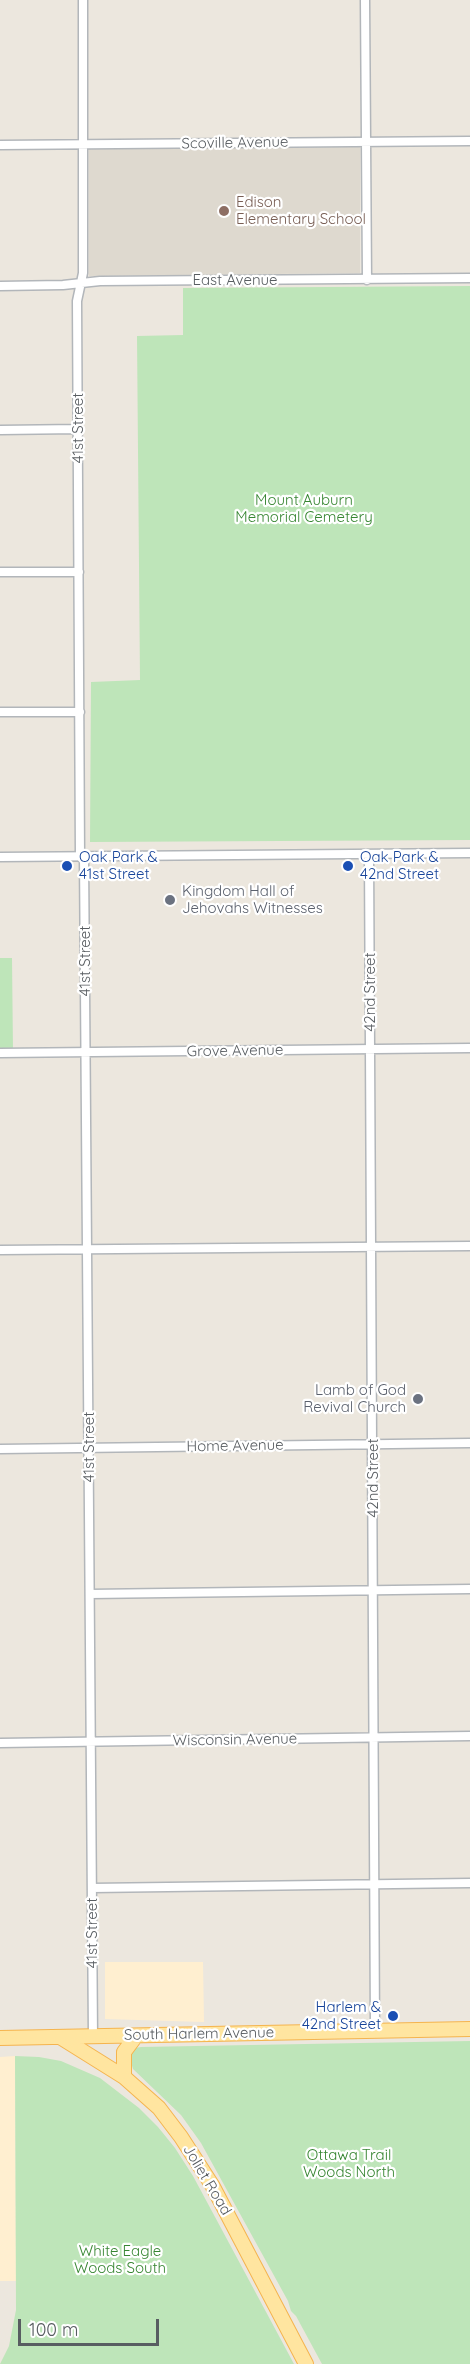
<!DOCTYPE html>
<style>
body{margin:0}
#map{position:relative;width:470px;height:2364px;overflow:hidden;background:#ece7de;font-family:Quicksand,sans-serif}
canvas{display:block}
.scale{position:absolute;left:18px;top:2319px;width:141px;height:27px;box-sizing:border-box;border:3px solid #585d61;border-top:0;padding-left:8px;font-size:18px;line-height:21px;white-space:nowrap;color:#585d61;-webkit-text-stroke:4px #fff;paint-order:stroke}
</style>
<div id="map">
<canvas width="470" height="2364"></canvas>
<div class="scale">100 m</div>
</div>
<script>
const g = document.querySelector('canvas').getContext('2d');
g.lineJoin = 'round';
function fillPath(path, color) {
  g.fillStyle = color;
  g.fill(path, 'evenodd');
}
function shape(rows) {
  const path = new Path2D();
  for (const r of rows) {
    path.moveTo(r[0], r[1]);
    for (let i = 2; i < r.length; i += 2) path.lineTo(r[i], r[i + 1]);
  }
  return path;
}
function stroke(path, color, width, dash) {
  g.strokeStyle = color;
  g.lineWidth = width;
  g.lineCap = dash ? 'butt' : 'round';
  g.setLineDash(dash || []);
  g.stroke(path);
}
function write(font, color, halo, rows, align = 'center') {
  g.font = font + ' Quicksand,sans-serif';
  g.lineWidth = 4.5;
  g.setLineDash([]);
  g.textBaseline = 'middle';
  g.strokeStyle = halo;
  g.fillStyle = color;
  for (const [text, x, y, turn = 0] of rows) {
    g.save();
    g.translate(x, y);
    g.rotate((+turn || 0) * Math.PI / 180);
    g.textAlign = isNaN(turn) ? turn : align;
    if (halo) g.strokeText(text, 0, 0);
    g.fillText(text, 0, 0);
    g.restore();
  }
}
const commercial = shape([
 [105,1962,203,1962,204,2022,105,2019],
 [15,2056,16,2281,0,2281,0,2057]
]);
const education = shape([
 [360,147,360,273,89,276,89,149]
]);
const green = shape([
 [470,286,470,840,90,842,91,682,140,680,137,336,183,335,183,288],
 [0,958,12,958,13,1052,0,1052],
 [470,2041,470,2364,322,2364,296,2316,291,2311,288,2301,201,2143,181,2115,133,2069,129,2055,135,2048,141,2047],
 [15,2056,39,2057,61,2061,100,2078,139,2108,158,2127,175,2148,193,2176,294,2364,0,2364,9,2346,16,2310]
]);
const minor = shape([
 [365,0,367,280],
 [0,145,470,141],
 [0,286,63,285,100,281,470,278],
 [0,430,78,429],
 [0,572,79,572],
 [0,712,80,712],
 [369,854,375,2030],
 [0,857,470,853],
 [80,857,77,301,83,273,83,0],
 [84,857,93,2037],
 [0,1053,470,1048],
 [0,1250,470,1246],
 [0,1449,470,1443],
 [90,1594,470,1589],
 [0,1743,470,1736],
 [92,1888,470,1883]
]);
const primary = shape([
 [60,2037,124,2077,159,2108,181,2137,212,2185,306,2364],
 [0,2038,470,2029],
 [124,2077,124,2052,136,2036]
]);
const markers = [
 [224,211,6,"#8d6e63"],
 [67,866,6,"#1a4fb4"],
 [348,866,6,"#1a4fb4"],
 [170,900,6,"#6b7280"],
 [418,1399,6,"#6b7280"],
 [393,2016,6,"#1a4fb4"]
];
const streetNames = [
 ["Scoville Avenue",235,143,-1],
 ["East Avenue",235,280],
 ["41st Street",78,428,-90],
 ["41st Street",85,961,-90],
 ["42nd Street",370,992,-90],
 ["Grove Avenue",235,1051,-1],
 ["Home Avenue",235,1446,-1],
 ["41st Street",89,1447,-90],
 ["42nd Street",373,1478,-90],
 ["Wisconsin Avenue",235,1740,-1],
 ["41st Street",92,1933,-90],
 ["South Harlem Avenue",199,2034,-1],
 ["Joliet Road",207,2180,59]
];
const educationNames = [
 ["Edison",236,202],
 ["Elementary School",236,219]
];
const parkNames = [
 ["Mount Auburn",304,500],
 ["Memorial Cemetery",304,517],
 ["Ottawa Trail",349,2155],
 ["Woods North",349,2172],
 ["White Eagle",120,2251],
 ["Woods South",120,2268]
];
const transitNames = [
 ["Oak Park &",79,857],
 ["41st Street",79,874],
 ["Oak Park &",360,857],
 ["42nd Street",360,874],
 ["Harlem &",381,2007,"right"],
 ["42nd Street",381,2024,"right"]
];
const worshipNames = [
 ["Kingdom Hall of",182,891],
 ["Jehovahs Witnesses",182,908],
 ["Lamb of God",406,1390,"right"],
 ["Revival Church",406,1407,"right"]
];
fillPath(commercial, '#ffefd0');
fillPath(education, '#ded9cf');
fillPath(green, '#bee5b9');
stroke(minor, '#b2b6ba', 11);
stroke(primary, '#f5b44e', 16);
stroke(minor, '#fff', 8);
stroke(primary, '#ffe5a0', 14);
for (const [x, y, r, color] of markers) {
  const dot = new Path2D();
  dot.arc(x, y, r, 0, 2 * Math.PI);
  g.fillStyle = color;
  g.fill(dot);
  stroke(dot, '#fff', 2);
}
write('15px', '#585d61', '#fff', streetNames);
write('15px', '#785e54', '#fff', educationNames, 'left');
write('15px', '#378632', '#fff', parkNames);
write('15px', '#164399', '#fff', transitNames, 'left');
write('15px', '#5b616d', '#fff', worshipNames, 'left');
</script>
